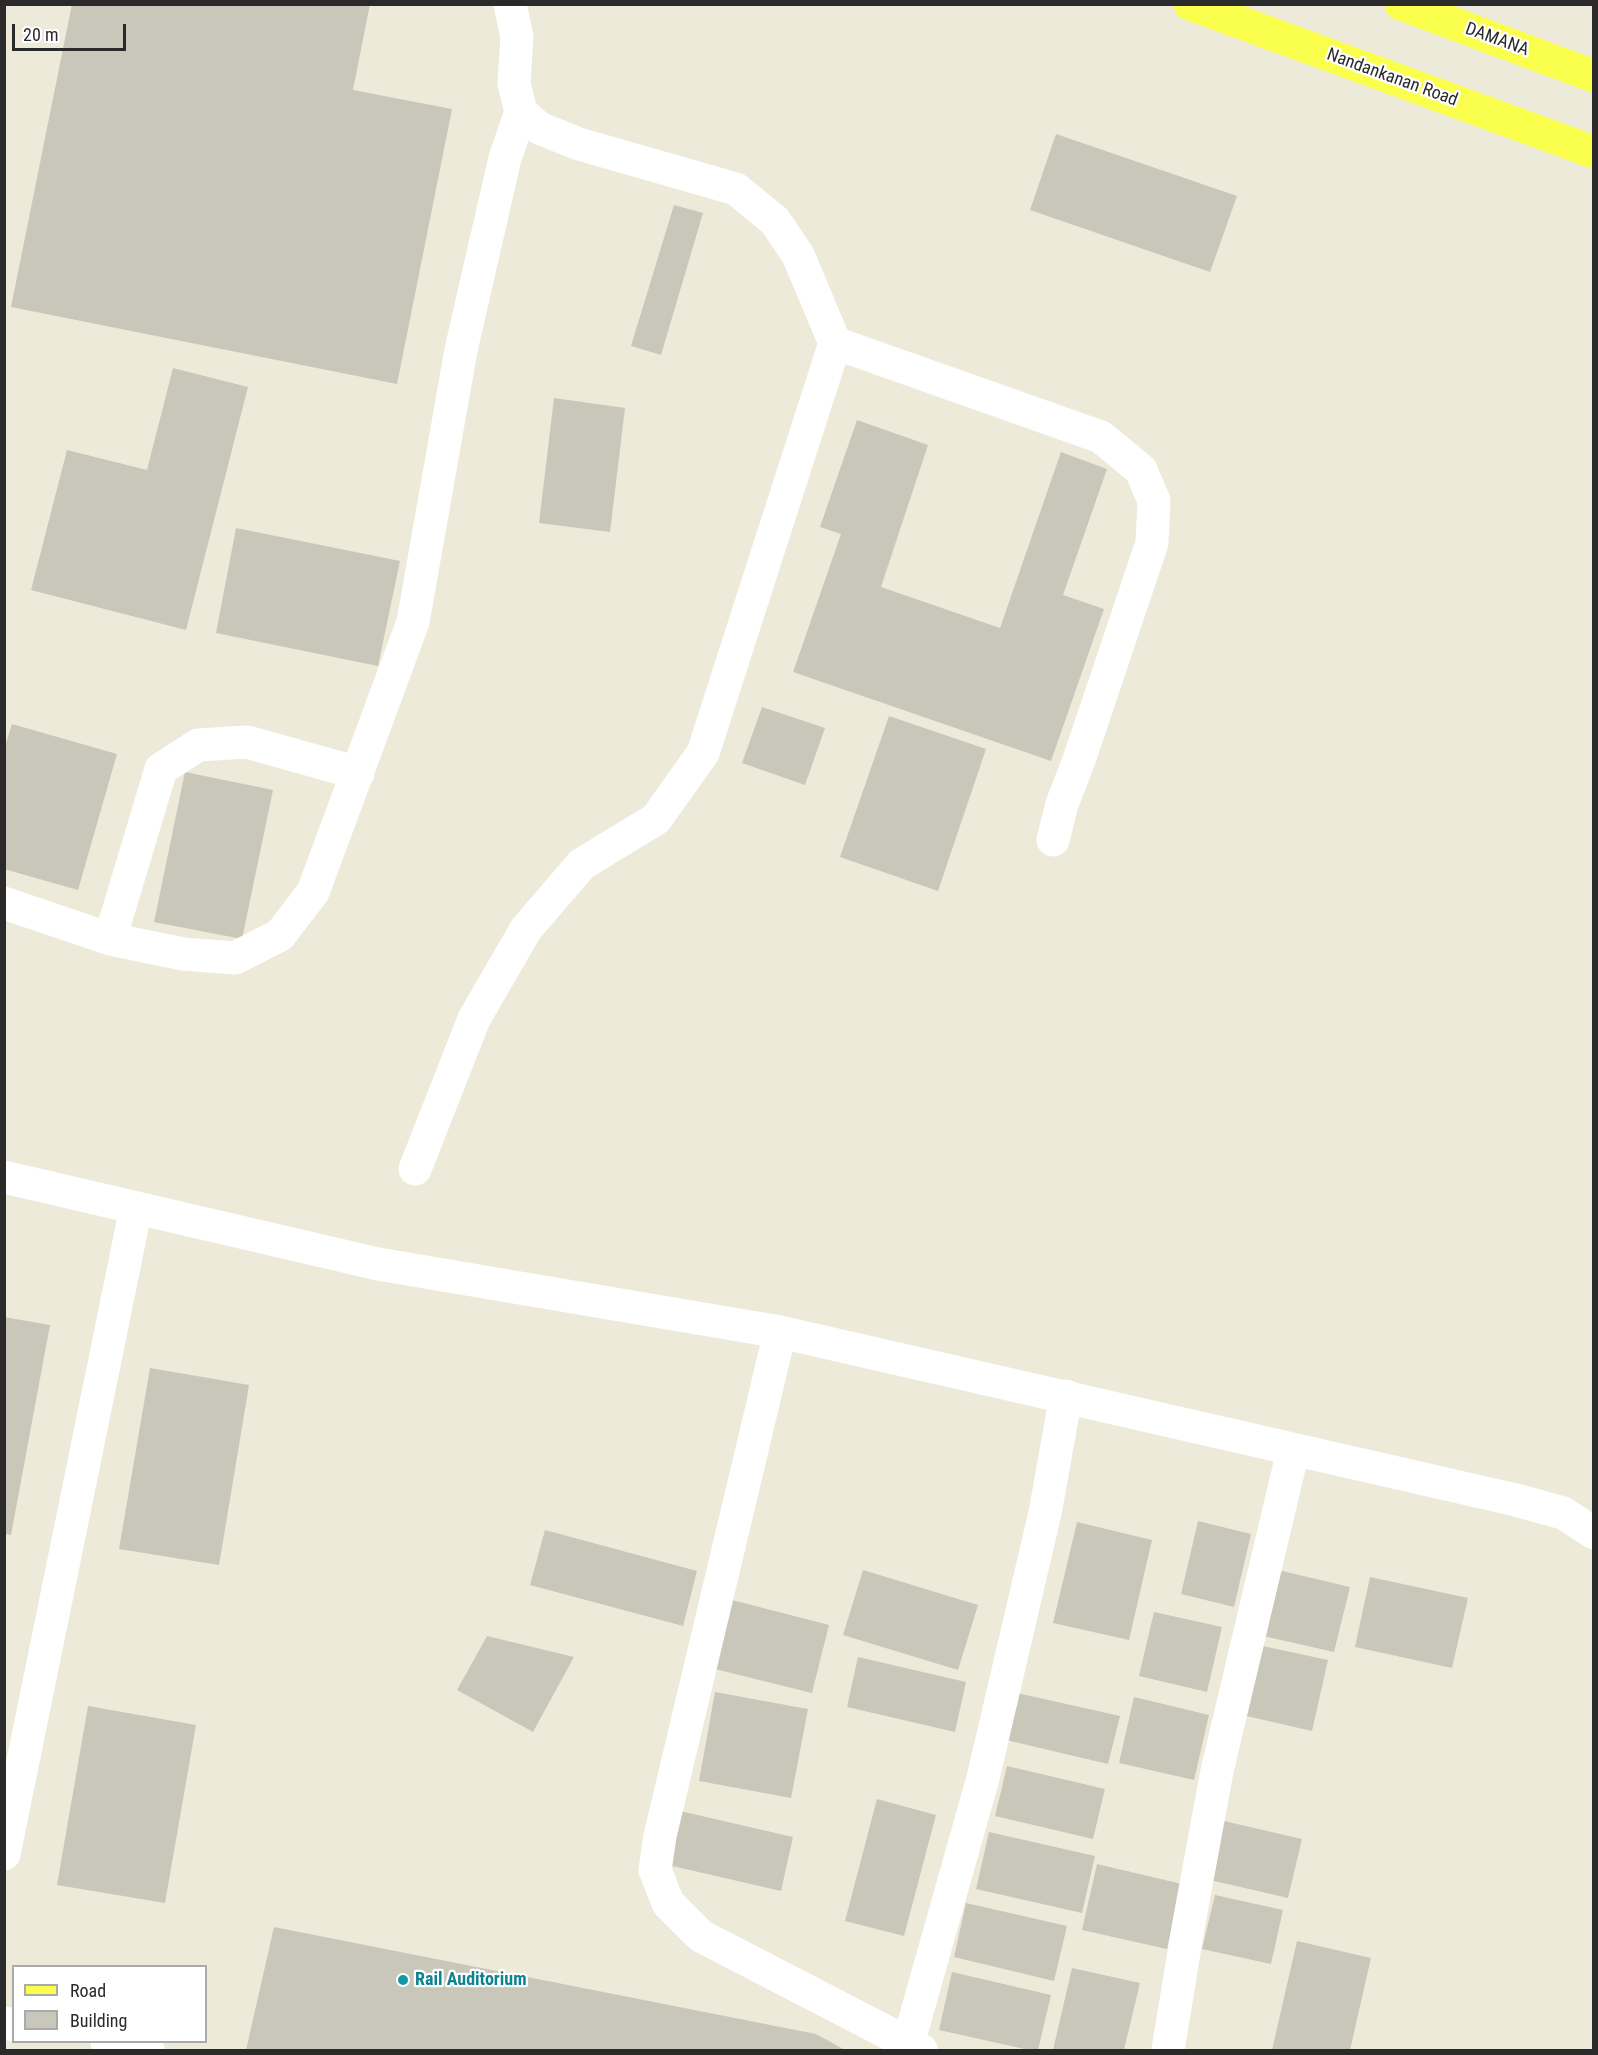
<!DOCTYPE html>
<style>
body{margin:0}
#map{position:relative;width:1598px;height:2055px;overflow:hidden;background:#eeeada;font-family:"Roboto Condensed",sans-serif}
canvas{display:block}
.frame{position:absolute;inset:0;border:6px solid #2a2a2a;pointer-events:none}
.legend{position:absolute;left:12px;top:1965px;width:195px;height:78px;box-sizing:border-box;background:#fff;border:2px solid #aaa;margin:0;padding:8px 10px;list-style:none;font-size:18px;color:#2a2a2a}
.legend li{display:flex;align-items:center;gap:12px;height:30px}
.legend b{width:30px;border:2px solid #aaa}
.scale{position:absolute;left:12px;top:24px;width:114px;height:27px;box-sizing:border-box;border:3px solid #2a2a2a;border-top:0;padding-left:8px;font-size:18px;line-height:21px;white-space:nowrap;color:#2a2a2a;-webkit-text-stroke:4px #fff;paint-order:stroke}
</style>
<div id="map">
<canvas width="1598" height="2055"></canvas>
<div class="frame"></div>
<ul class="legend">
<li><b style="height:8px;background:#faff4e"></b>Road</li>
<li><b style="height:16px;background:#c9c7ba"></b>Building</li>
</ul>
<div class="scale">20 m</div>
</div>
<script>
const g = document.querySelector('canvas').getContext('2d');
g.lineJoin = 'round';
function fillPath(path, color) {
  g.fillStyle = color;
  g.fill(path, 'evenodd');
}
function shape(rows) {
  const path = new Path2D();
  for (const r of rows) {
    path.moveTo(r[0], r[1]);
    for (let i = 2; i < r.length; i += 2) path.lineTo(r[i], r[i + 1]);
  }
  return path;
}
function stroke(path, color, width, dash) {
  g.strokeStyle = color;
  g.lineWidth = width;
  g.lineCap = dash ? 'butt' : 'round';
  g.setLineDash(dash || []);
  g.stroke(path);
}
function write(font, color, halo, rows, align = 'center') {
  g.font = font + ' "Roboto Condensed",sans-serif';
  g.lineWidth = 4.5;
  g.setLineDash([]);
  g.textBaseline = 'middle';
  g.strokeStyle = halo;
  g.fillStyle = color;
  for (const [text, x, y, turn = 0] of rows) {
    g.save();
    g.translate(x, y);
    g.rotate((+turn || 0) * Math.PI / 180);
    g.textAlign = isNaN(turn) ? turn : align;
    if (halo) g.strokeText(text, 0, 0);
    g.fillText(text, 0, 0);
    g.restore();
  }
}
const building = shape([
 [72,4,370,4,353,90,452,109,397,384,11,307],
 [1056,134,1237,196,1210,272,1030,210],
 [674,205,703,213,661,355,631,346],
 [173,368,248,387,186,630,31,590,67,450,147,470],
 [554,398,625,408,610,532,539,523],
 [857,420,928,445,881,587,1000,628,1061,452,1107,469,1063,595,1104,609,1051,761,793,672,841,534,820,527],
 [236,528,400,561,378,666,216,633],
 [762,707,825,728,805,785,742,763],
 [889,716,986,749,938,891,840,857],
 [12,724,117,754,78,890,4,869,4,749],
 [185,772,273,790,242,939,154,922],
 [4,1317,50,1325,11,1535,4,1534],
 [150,1368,249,1385,219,1565,119,1549],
 [1198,1521,1251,1534,1234,1607,1181,1594],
 [1077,1522,1152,1540,1129,1640,1053,1623],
 [545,1530,697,1571,683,1626,530,1585],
 [863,1570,978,1605,958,1670,843,1635],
 [1278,1570,1350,1587,1334,1652,1263,1636],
 [1370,1577,1468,1598,1452,1668,1355,1647],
 [732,1600,829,1625,812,1693,715,1669],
 [1154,1612,1222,1627,1207,1692,1139,1676],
 [487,1636,574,1657,533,1732,457,1690],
 [1258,1645,1328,1660,1312,1731,1242,1715],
 [858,1657,966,1682,955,1732,847,1707],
 [715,1692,808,1709,791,1798,699,1781],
 [1017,1693,1120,1716,1108,1764,1006,1740],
 [1134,1697,1209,1715,1194,1780,1119,1763],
 [88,1706,196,1725,165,1903,57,1885],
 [1007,1766,1105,1789,1093,1839,995,1816],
 [877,1799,936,1815,904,1936,845,1921],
 [680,1811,793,1837,781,1891,668,1865],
 [1224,1821,1302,1839,1288,1898,1210,1880],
 [989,1832,1095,1856,1082,1913,976,1889],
 [1097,1864,1182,1884,1167,1949,1082,1930],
 [1215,1895,1283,1910,1271,1964,1202,1949],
 [966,1903,1067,1926,1054,1981,954,1957],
 [274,1927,816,2034,845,2050,246,2050],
 [1297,1941,1371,1958,1350,2050,1272,2050],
 [1072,1968,1140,1983,1124,2050,1053,2050],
 [952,1972,1051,1995,1038,2050,1029,2050,939,2030]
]);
const minor = shape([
 [510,4,517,37,514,83,521,112,539,128,579,144,736,189,775,221,798,255,835,343,1101,437,1141,470,1154,501,1152,543,1079,760,1062,804,1053,840],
 [4,903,110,939,183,954,235,958,280,935,313,892,413,622,461,350,505,158,521,112],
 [110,939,161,769,198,745,247,742,358,773],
 [415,1169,474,1019,526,929,582,864,656,819,703,753,835,343],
 [4,1177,378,1264,780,1332,1516,1500,1563,1513,1594,1533],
 [780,1332,660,1836,655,1870,668,1903,701,1936,921,2050],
 [4,1854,136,1208],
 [4,2023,14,2025],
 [107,2042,148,2050],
 [908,2044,983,1778,1045,1513,1066,1396],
 [1168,2050,1188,1928,1217,1771,1293,1451]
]);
const major = shape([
 [1190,4,1594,152],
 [1401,4,1594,76]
]);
const markers = [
 [403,1980,6,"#0f9aa8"]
];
const streetNames = [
 ["DAMANA",1497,40,20],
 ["Nandankanan Road",1392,78,20]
];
const cultureNames = [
 ["Rail Auditorium",415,1980]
];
fillPath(building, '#c9c7ba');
stroke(minor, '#fff', 33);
stroke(major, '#faff4e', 33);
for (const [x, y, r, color] of markers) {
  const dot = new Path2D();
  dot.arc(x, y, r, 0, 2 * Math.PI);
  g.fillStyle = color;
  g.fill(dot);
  stroke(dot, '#fff', 2);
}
write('18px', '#2a2a2a', '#fff', streetNames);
write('bold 18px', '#0d838f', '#fff', cultureNames, 'left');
</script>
